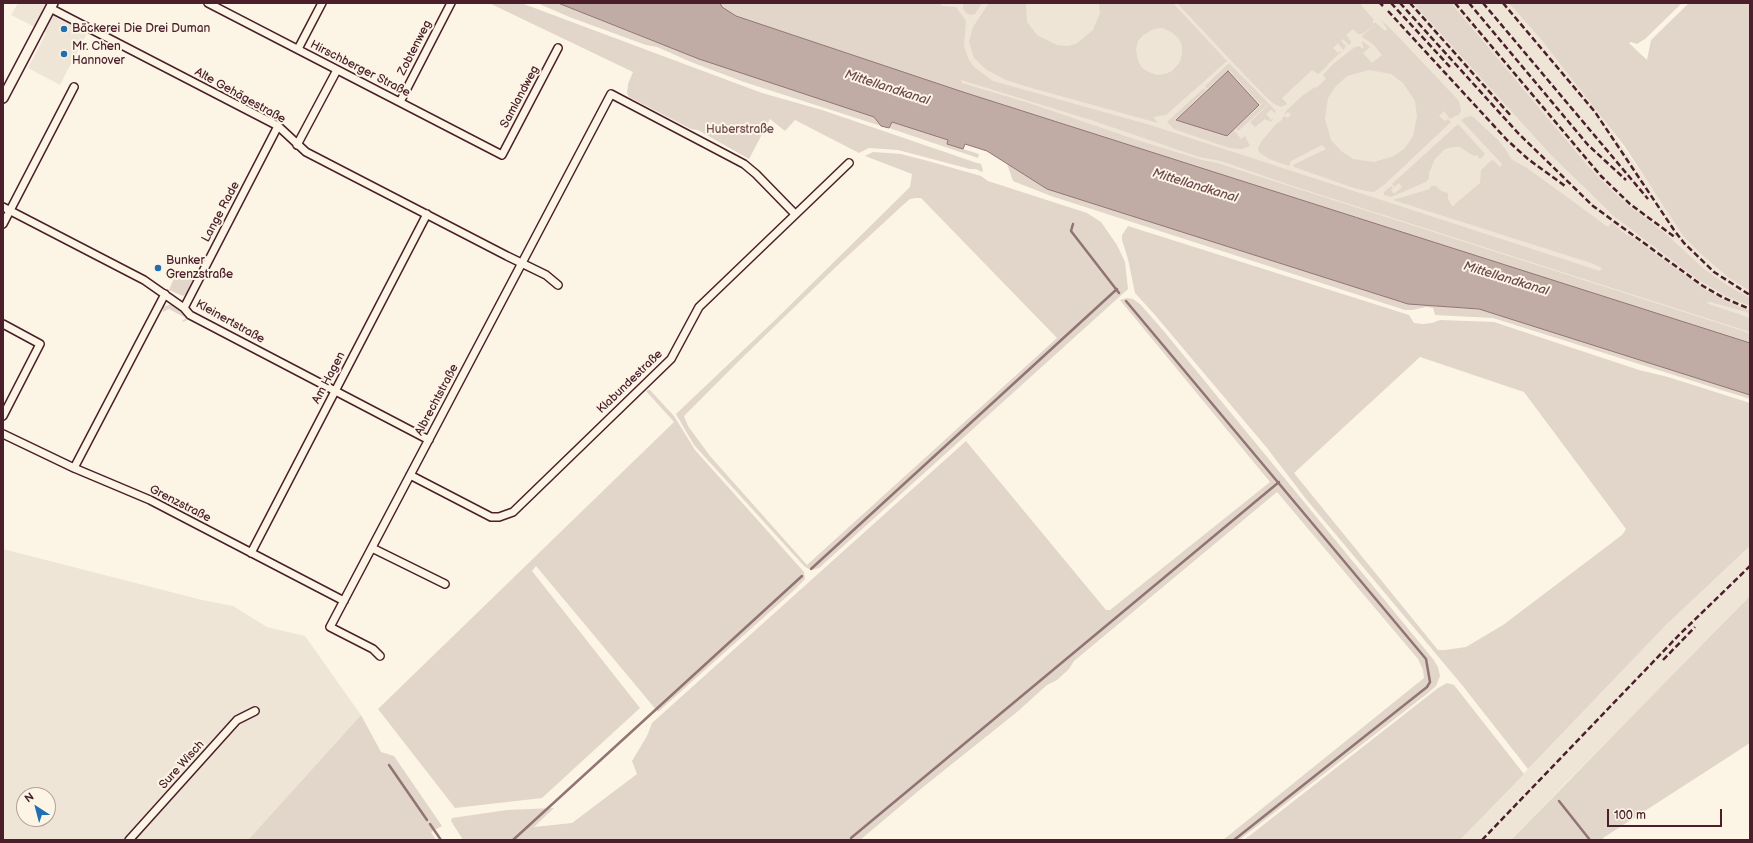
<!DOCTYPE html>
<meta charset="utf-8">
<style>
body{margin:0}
#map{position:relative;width:1753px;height:843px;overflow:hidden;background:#fcf5e5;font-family:"Balsamiq Sans",sans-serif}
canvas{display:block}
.frame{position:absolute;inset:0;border:4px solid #4a1f2b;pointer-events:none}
.north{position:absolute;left:16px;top:787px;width:40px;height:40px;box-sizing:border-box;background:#fcf5e5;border:1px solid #b59f9b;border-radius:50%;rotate:324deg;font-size:11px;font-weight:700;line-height:16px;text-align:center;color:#4a1f2b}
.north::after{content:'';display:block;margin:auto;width:14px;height:18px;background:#1f6fb2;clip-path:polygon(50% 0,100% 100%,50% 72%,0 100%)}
.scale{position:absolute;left:1607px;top:809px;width:115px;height:18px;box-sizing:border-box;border:2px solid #4a1f2b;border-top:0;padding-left:5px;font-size:12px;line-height:14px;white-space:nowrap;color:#4a1f2b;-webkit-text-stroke:3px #fcf5e5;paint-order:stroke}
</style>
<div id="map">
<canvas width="1753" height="843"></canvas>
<div class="frame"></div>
<div class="north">N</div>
<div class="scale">100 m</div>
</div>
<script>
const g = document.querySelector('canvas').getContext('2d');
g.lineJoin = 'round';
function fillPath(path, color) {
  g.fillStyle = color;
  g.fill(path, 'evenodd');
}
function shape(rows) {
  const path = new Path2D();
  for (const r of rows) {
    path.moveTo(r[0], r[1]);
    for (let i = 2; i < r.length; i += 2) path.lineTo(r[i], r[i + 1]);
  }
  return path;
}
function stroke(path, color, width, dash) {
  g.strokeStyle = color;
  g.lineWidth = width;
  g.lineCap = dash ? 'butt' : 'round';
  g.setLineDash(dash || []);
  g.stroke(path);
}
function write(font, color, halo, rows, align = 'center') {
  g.font = font + ' "Balsamiq Sans",sans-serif';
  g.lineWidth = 4;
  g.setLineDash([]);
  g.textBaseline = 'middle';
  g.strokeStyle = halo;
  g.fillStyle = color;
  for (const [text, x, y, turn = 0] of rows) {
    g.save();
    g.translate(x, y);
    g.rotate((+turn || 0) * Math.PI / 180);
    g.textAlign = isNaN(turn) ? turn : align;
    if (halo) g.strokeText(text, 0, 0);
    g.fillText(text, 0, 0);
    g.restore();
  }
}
const built = shape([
 [18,3,48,3,45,9,87,33,60,85,28,68,46,33,11,15],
 [720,3,1514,3,1597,110,1667,209,1750,287,1750,343,1094,134],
 [1750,546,1750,596,1695,654,1562,787,1511,840,1460,840,1667,624],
 [3,549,202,600,233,606,267,627,305,636,361,715,248,840,3,840],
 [24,795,48,795,48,819,24,819]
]);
const green = shape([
 [489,3,521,3,762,93,822,110,974,162,981,164,983,170,982,172,976,169,970,169,898,150,869,148,859,153,795,120,785,131,770,119,749,159,698,130,691,129,629,97,627,93,628,84,633,72],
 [537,3,558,3,655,42,874,117,881,126,744,82,691,62,657,47,646,45,572,18],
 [720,3,938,3,943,6,956,7,966,21,964,46,969,60,974,67,993,81,1150,125,1600,271,1602,268,1591,263,1393,200,1430,189,1431,186,1436,186,1441,191,1448,193,1448,199,1452,206,1454,206,1455,204,1480,183,1481,170,1491,161,1493,160,1500,167,1502,164,1461,120,1466,117,1472,116,1498,140,1506,150,1511,159,1527,168,1608,227,1611,223,1612,223,1628,236,1629,235,1707,291,1731,303,1750,311,1750,313,1710,302,1706,303,1750,318,1750,332,1290,185,1221,161,1199,157,1091,120,961,80,962,83,1032,104,1137,140,1202,160,1217,163,1743,331,1750,334,1750,343,963,92,736,16,722,7],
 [967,3,982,3,975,14,971,15,966,13,963,8,963,5],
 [989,3,1026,3,1027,22,1037,35,1057,45,1068,46,1076,44,1093,30,1100,13,1099,3,1173,3,1227,61,1166,115,1153,117,1158,123,1028,87,1006,80,987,70,974,58,969,42,973,27],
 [1162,28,1173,33,1179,39,1182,46,1182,54,1180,62,1172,71,1165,74,1157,75,1149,72,1142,68,1138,61,1136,49,1138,41,1143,35,1154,29],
 [1177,3,1363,3,1361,5,1374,20,1372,21,1374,24,1375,22,1385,31,1387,29,1386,27,1380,19,1390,28,1459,101,1461,111,1458,116,1457,115,1450,119,1444,111,1439,116,1445,121,1448,119,1451,122,1385,184,1374,192,1366,191,1354,188,1294,167,1293,165,1326,149,1322,145,1291,161,1289,166,1269,159,1259,152,1258,148,1261,142,1276,124,1282,120,1282,118,1285,116,1287,118,1291,115,1288,112,1284,115,1286,111,1302,96,1315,87,1316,88,1326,79,1323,75,1333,64,1355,47,1360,46,1362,49,1364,47,1362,43,1362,41,1370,47,1363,53,1372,63,1382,55,1373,44,1362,37,1363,35,1375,25,1362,34,1358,34,1353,29,1346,35,1351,41,1351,43,1349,45,1343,39,1341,41,1346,46,1345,48,1343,50,1338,43,1333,48,1338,53,1340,51,1341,52,1328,64,1327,64,1328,65,1318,74,1312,70,1282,98,1287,104,1281,107,1274,104,1265,96,1239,69,1240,68,1238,68],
 [1369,70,1391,74,1403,83,1415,101,1417,116,1413,136,1405,148,1394,156,1374,162,1353,159,1341,151,1331,140,1325,119,1328,98,1336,86,1347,76],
 [1413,3,1451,3,1587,165,1609,188,1629,206,1665,233,1704,269,1727,285,1750,298,1750,306,1726,296,1697,279,1615,217,1552,156],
 [1509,3,1682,3,1645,39,1637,44,1631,42,1629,43,1647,60,1651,40,1689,3,1750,3,1750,291,1728,277,1700,253,1684,237,1625,147,1540,38],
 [1229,63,1274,109,1276,112,1275,113,1271,110,1266,114,1271,120,1274,117,1271,122,1265,119,1255,127,1250,122,1267,106,1267,105,1238,131,1236,129,1264,102,1260,104,1229,70,1207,89,1205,86],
 [1204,88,1206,90,1175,120,1227,137,1234,130,1241,139,1245,136,1250,146,1242,149,1229,148,1174,129,1167,122],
 [892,122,948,140,947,144,979,154,978,158,889,128],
 [1458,124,1485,154,1480,159,1477,155,1474,156,1460,147,1453,147,1445,149,1435,159,1429,173,1429,178,1426,182,1391,197,1384,195,1384,192,1391,186,1393,188,1391,190,1394,194,1402,187,1399,183,1394,187,1392,184],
 [873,152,901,154,928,161,981,176,988,181,1087,213,1101,222,1117,245,1125,262,1128,289,819,568,812,570,805,567,694,445,676,414,775,320,910,187,912,174,865,156],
 [916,198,921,198,1057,338,807,565,710,456,688,426,684,416,745,355,839,264,903,205,910,199],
 [1007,164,1047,189,1408,304,1479,309,1750,395,1750,399,1493,318,1435,315,1433,308,1426,307,1412,310,1405,310,1051,196,1013,181],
 [1128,226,1409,315,1414,323,1423,324,1432,323,1440,320,1494,322,1639,370,1668,377,1750,403,1750,546,1667,624,1528,769,1462,685,1306,499,1267,448,1155,315,1135,293,1128,259,1122,240,1122,235],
 [1420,357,1524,392,1626,529,1622,535,1503,625,1466,647,1445,650,1438,650,1294,473],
 [177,271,193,278,198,277,191,291,183,296,169,290],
 [1127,298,1133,299,1140,304,1162,329,1433,659,1438,667,1440,676,1436,686,1428,693,1239,840,1223,840,1424,678,1423,670,1418,659,1277,492,1074,661,1069,669,1057,680,1047,685,1017,712,922,788,860,840,463,840,451,821,452,818,507,810,554,808,534,827,572,823,637,774,632,761,647,736,652,723,966,441,1106,610,1110,610,1270,482,1120,300],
 [171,304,178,307,187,318,186,321,181,322,186,318,169,309,163,312,163,307],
 [648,390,650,390,674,416,695,450,804,572,805,579,792,592,658,712,536,566,532,571,640,708,542,798,455,808,378,709,674,422,646,391],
 [1750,596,1750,743,1603,838,1604,840,1511,840],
 [1447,683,1454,685,1524,774,1460,840,1244,840,1438,688],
 [361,715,381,752,394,756,442,826,431,832,436,840,248,840]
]);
const water = shape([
 [558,3,720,3,722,7,736,16,963,92,1750,343,1750,395,1479,309,1408,304,1047,189,987,151,965,144,963,149,947,144,948,140,892,122,889,128,881,126,874,117,699,59,558,3],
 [1228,71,1259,105,1227,136,1176,120,1228,71]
]);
const stream = shape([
 [1073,224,1071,231,1119,293],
 [1126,301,1426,659,1430,682,1427,687,1234,840],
 [811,569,1117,289],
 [389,765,427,820],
 [1559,801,1590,840],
 [430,824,441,840],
 [851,838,1279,482],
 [513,840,802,576]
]);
const street = shape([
 [208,3,502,155,558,48],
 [50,8,278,126,306,152,507,256,546,275,558,285],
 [298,49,322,3],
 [400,102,451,3],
 [297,145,337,70],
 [3,207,144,280,184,308,190,315,429,440],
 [3,224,74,87],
 [184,308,278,126],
 [3,324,40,344,3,416],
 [3,434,74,468,150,500,344,601],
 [74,468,165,294],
 [410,475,491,517,499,517,513,512,671,359,699,307,849,163],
 [372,548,445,584],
 [251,553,427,214],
 [380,656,373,649,330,627,611,94,744,164,756,174,795,214],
 [129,840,237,720,255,711]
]);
const secondary = shape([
 [3,98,53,3]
]);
const rail = shape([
 [1380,3,1383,6],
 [1391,3,1450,67],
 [1400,3,1518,133,1593,206,1703,286,1724,298,1750,309],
 [1410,3,1512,117],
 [1455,3,1601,176,1630,204,1676,238],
 [1469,3,1588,145,1626,180],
 [1483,3,1648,199],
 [1503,3,1595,112,1674,230,1684,243,1714,272,1750,295],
 [1388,11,1507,140,1528,159,1565,186],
 [1663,660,1695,627],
 [1482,840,1678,636,1750,566]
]);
const markers = [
 [64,29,4,"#1f6fb2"],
 [64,54,4,"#1f6fb2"],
 [158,268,4,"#1f6fb2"]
];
const poiNames = [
 ["Bäckerei Die Drei Duman",72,29],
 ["Mr. Chen",72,47],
 ["Hannover",72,61],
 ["Bunker",166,261],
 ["Grenzstraße",166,275]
];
const streetNames = [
 ["Zobtenweg",415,48,-63],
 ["Hirschberger Straße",360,69,27],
 ["Alte Gehägestraße",240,96,29],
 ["Samlandweg",520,97,-62],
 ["Lange Rade",221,212,-62],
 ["Kleinertstraße",230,322,29],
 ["Am Hagen",329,378,-62],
 ["Klabundestraße",630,382,-44],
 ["Albrechtstraße",437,400,-62],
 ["Grenzstraße",180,504,27],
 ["Sure Wisch",182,765,-48]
];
const parkNames = [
 ["Huberstraße",740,130]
];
const waterNames = [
 ["Mittellandkanal",887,88,18],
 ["Mittellandkanal",1195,186,17],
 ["Mittellandkanal",1506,279,17]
];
fillPath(built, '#eee5d7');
fillPath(green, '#e2d5ca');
fillPath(water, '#c0aca5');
stroke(water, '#917474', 1);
stroke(stream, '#917474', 2.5);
stroke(street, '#4a1f2b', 10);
stroke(secondary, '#4a1f2b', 12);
stroke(street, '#fcf5e5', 7);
stroke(secondary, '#fcf5e5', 9);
stroke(rail, '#4a1f2b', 2.5, [6, 3]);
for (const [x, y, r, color] of markers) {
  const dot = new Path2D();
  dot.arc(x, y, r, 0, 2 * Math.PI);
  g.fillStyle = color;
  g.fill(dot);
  stroke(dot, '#fcf5e5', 1.5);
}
write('12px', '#4a1f2b', '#fcf5e5', poiNames, 'left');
write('12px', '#4a1f2b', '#fcf5e5', streetNames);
write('12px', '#704c53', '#fcf5e5', parkNames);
write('italic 13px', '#6d4950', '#fcf5e5', waterNames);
</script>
